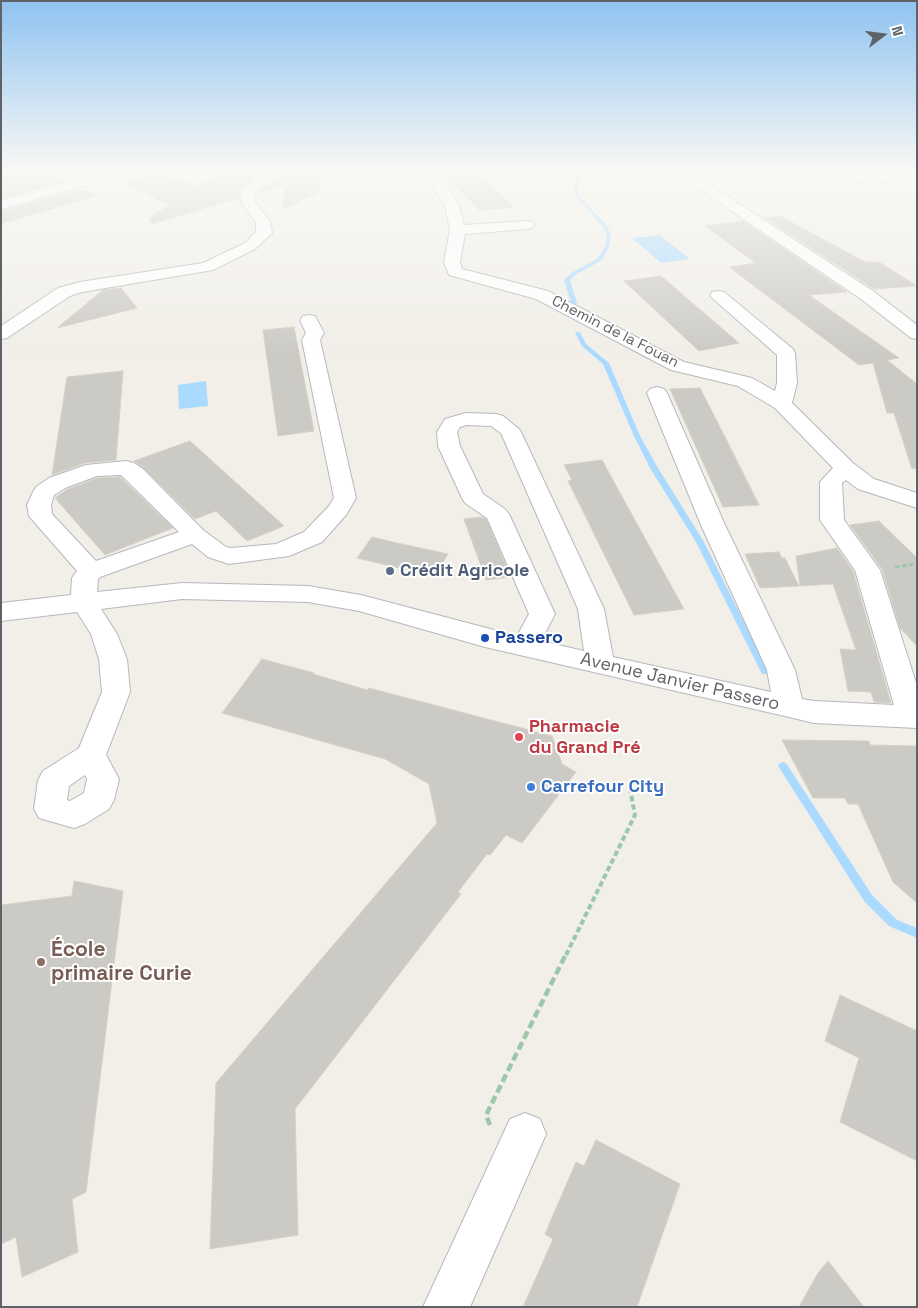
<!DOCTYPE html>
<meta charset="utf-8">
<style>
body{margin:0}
#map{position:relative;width:918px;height:1308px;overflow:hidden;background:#f1efe8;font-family:"Space Grotesk",sans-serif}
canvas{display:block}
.frame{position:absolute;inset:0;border:2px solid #5f6368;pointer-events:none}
.north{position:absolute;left:858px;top:10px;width:50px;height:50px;-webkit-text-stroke:4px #fff;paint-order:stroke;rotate:75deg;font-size:14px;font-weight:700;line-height:20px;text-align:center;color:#5f6368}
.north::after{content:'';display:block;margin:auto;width:18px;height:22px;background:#5f6368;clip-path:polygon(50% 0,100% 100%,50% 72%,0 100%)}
</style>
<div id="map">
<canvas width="918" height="1308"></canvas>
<div class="frame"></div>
<div class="north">N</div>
</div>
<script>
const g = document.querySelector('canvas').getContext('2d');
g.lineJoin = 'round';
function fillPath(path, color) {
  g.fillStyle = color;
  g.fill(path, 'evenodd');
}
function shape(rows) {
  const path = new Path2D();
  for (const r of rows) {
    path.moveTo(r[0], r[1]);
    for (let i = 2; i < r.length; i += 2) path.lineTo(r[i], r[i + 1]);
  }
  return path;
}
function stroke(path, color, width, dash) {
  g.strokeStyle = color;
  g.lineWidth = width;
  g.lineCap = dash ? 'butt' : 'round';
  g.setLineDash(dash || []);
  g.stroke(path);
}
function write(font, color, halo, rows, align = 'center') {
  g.font = font + ' "Space Grotesk",sans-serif';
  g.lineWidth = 4;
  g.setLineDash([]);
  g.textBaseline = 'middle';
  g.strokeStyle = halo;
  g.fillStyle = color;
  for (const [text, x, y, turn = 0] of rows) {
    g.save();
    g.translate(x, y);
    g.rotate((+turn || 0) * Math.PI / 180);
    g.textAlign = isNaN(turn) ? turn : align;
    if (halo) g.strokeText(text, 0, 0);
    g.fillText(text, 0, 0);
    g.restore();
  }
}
const water = shape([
 [660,235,690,259,661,263,632,238],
 [206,381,208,406,179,409,178,385]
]);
const stream = shape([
 [579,170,583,170,577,189,580,197,606,224,611,235,609,247,602,260,577,274,570,280,577,303,574,305,571,303,564,280,573,272,598,258,605,247,607,235,602,226,576,197,573,189,579,170],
 [576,332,580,332,586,344,609,363,640,436,658,468,704,542,769,672,768,674,762,674,696,542,650,468,634,436,603,364,582,346,575,333,576,332],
 [783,762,786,763,872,895,897,920,917,928,917,938,889,926,864,901,780,769,778,766,780,763,783,762]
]);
const building = shape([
 [20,170,33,170,62,181,1,198,1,176,20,170],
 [223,170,265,170,249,180,239,192,239,198,152,224,149,218,169,205,125,183,155,173,198,186,223,170],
 [286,170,321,170,320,192,283,209,285,185,259,193,286,170],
 [440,170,475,170,514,207,480,211,440,170],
 [81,189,98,195,1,224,1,211,81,189],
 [780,216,865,262,879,262,917,286,874,289,765,218,780,216],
 [743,221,847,292,809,295,899,358,887,360,917,384,917,468,912,469,894,413,887,413,873,363,859,365,729,267,756,263,705,226,743,221],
 [661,276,739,343,699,351,624,281,661,276],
 [121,288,137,308,57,328,103,290,121,288],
 [294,327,314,431,278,436,263,330,294,327],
 [123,371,116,460,85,463,52,475,67,377,123,371],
 [700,388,725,437,759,505,723,507,670,389,700,388],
 [190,441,284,526,247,541,216,511,195,519,144,468,134,461,190,441],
 [602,460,626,504,684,609,634,615,568,481,572,480,564,465,602,460],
 [120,477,173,528,105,555,55,498,66,490,97,478,120,477],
 [482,517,486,519,511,577,486,580,464,519,482,517],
 [879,521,917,558,917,646,900,628,882,569,850,525,879,521],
 [372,537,397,543,448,554,434,576,357,558,372,537],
 [837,548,853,571,891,703,874,702,871,692,848,691,840,649,856,650,833,584,800,586,796,556,837,548],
 [779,552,782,558,785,558,799,586,760,588,745,554,779,552],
 [262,659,314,673,313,674,367,690,369,688,552,736,562,764,576,772,522,843,506,835,490,855,487,854,458,892,461,894,295,1109,298,1235,210,1249,216,1083,437,823,429,784,385,759,222,713,262,659],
 [782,740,869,741,870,745,917,746,917,903,893,882,858,804,848,804,845,798,813,798,782,740],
 [74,881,123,891,86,1192,72,1199,78,1252,22,1277,16,1237,1,1244,1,905,72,896,74,881],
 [840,995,917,1031,917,1161,840,1122,859,1058,825,1041,840,995],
 [596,1140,680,1184,637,1307,523,1307,553,1239,545,1234,576,1162,584,1166,596,1140],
 [828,1261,864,1307,799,1307,818,1273,828,1261]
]);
const pathFar2 = shape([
 [895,567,917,564]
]);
const pathFar1 = shape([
 [566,955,635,815,629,784]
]);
const path = shape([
 [490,1125,486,1115,566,954]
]);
const minor = shape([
 [110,170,132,170,130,173,1,209,1,200,110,170],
 [268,170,284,170,254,194,255,202,270,222,272,233,255,249,213,270,82,292,70,296,7,338,1,339,1,326,58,288,80,282,203,263,245,243,256,232,256,222,241,202,240,193,250,182,268,170],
 [671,170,687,170,873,291,917,325,917,339,911,338,861,299,671,170],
 [813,170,841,170,873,176,917,170,917,176,873,184,820,174,813,170],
 [436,178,441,179,459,205,464,225,527,221,532,222,534,225,532,228,527,229,465,234,460,262,462,269,548,291,684,362,752,378,775,391,777,383,777,355,710,296,712,292,718,291,724,292,793,349,795,353,797,383,792,403,853,463,874,479,917,493,917,508,858,489,846,480,842,483,844,520,880,570,917,686,917,728,814,723,789,717,485,647,359,611,308,602,182,599,101,609,117,634,127,659,130,692,106,755,119,779,114,800,109,809,85,824,74,828,39,818,34,809,38,780,43,771,79,748,102,692,99,659,91,634,77,612,1,621,1,603,71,595,72,578,77,571,29,516,27,505,33,492,36,487,49,478,86,465,126,461,134,463,143,469,203,530,226,547,231,548,276,544,304,532,329,506,334,498,302,340,306,333,300,320,303,316,309,315,315,316,324,333,320,340,356,498,346,515,322,542,289,556,229,564,208,557,192,544,100,577,98,579,97,592,182,583,308,586,361,595,517,636,529,614,487,518,465,503,462,498,438,446,437,432,445,419,466,413,496,414,503,416,520,430,604,609,613,657,771,692,767,670,701,525,647,393,650,389,657,387,664,389,667,393,725,525,795,670,802,699,814,701,894,705,855,570,820,520,820,482,833,468,775,408,738,386,671,370,536,299,449,275,444,262,450,230,445,205,429,182,436,178],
 [467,425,491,426,501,433,578,609,584,651,541,641,555,614,509,514,505,509,483,494,460,446,457,432,460,427,467,425],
 [121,475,179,532,96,561,52,514,51,505,54,495,65,488,97,476,121,475],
 [85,775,87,779,84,793,70,801,67,800,69,786,85,775],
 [525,1113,540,1119,546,1134,470,1307,423,1307,510,1119,525,1113]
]);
const markers = [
 [390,571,5,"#5c6f8a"],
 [485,638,5,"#1a4fb4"],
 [519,737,5,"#e0444e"],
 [531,787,5,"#3f7fe0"],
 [41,962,5,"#8d6e63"]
];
const farStreetnames = [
 ["Chemin de la Fouan",615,332,27]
];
const serviceNames = [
 ["Crédit Agricole",400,571]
];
const transitNames = [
 ["Passero",495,638]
];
const streetNames = [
 ["Avenue Janvier Passero",680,682,13]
];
const healthNames = [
 ["Pharmacie",529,727],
 ["du Grand Pré",529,748]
];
const shopNames = [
 ["Carrefour City",541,787]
];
const nearEducationnames = [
 ["École",51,950],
 ["primaire Curie",51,974]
];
fillPath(water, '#aadaff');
fillPath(stream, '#aadaff');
fillPath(building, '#cccac5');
stroke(building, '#d6d1c6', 1);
stroke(minor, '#b5b8bc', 2);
stroke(pathFar2, '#9cc7a9', 3, [4.5, 2.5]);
stroke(pathFar1, '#9cc7a9', 4, [5.5, 3]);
stroke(path, '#9cc7a9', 4.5, [8, 4]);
fillPath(minor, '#fff');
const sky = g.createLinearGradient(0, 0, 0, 353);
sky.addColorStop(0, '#8fc3f1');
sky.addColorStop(0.48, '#f9f8f5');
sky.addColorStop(1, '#f9f8f500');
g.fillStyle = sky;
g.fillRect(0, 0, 918, 353);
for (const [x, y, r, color] of markers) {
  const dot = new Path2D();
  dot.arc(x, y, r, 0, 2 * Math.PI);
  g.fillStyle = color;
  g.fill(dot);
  stroke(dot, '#fff', 2);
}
write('15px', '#5f6368', '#fff', farStreetnames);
write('bold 18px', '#4e5e75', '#fff', serviceNames, 'left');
write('bold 18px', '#164399', '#fff', transitNames, 'left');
write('18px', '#5f6368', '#fff', streetNames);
write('bold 18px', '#be3a42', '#fff', healthNames, 'left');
write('bold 18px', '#366cbe', '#fff', shopNames, 'left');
write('bold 21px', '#785e54', '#fff', nearEducationnames, 'left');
</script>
